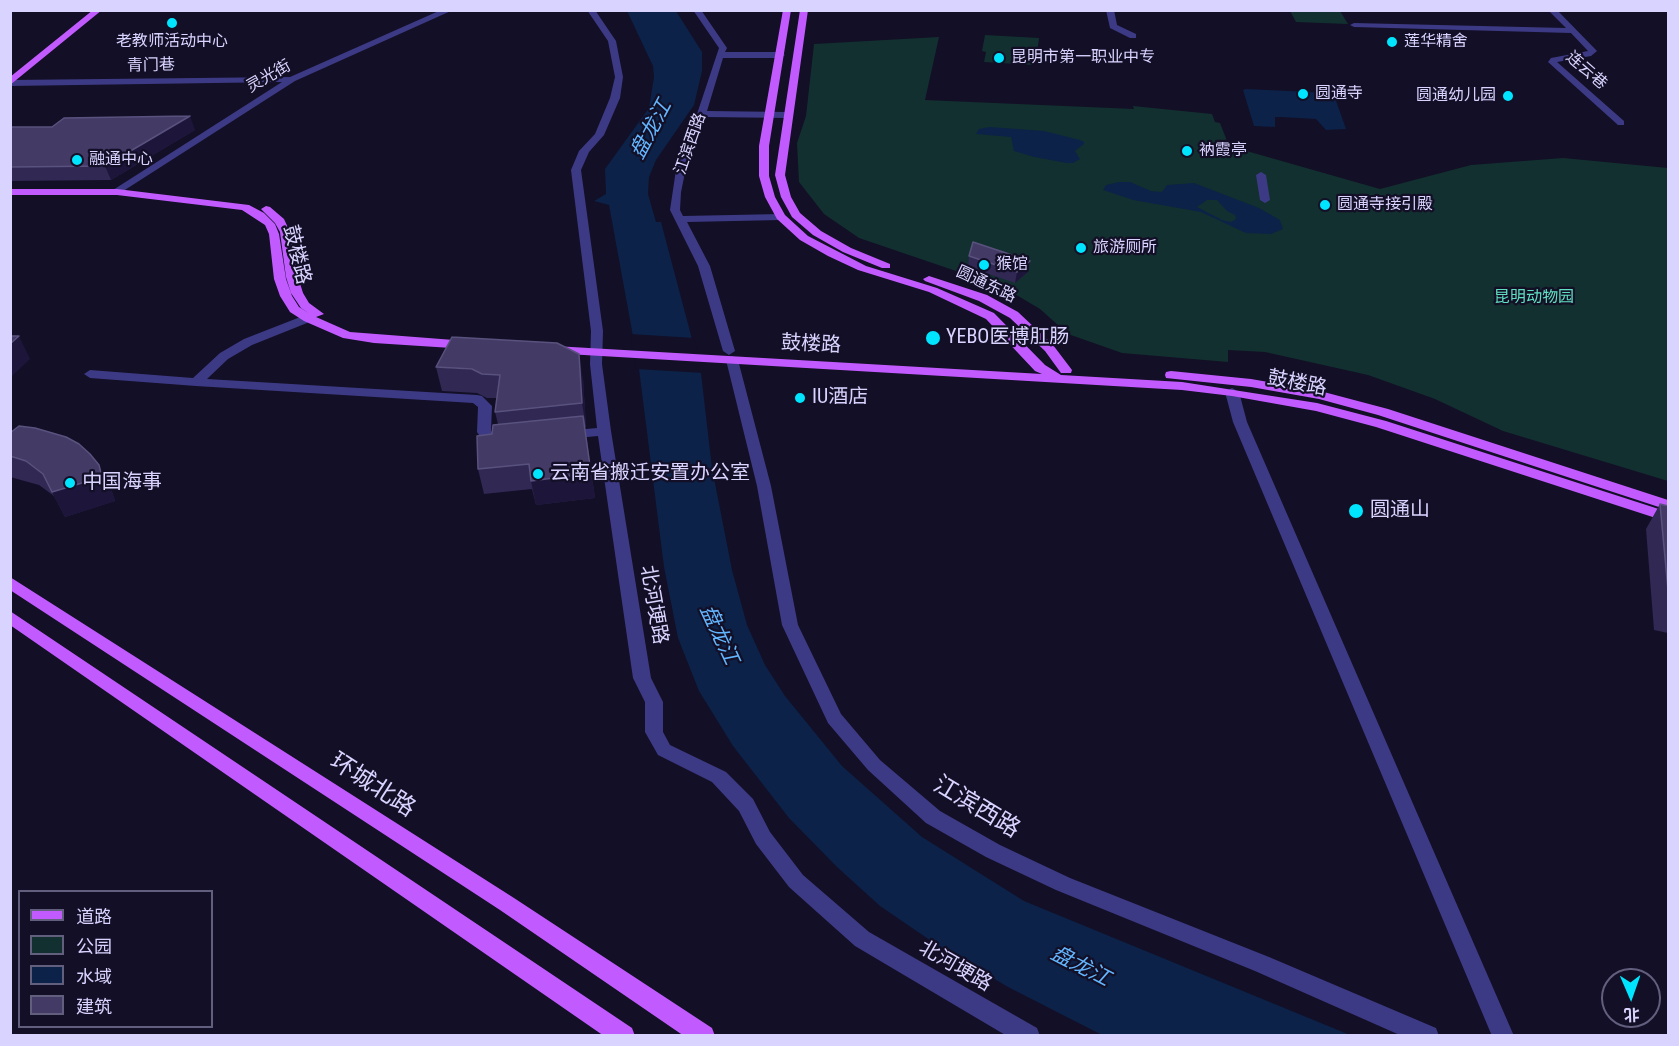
<!DOCTYPE html>
<meta charset="utf-8">
<style>
body{margin:0}
#map{position:relative;width:1679px;height:1046px;overflow:hidden;background:#130f26;font-family:"Roboto Condensed","Noto Sans SC",sans-serif}
canvas{display:block}
.frame{position:absolute;inset:0;border:12px solid #d9d4ff;pointer-events:none}
.legend{position:absolute;left:18px;top:890px;width:195px;height:138px;box-sizing:border-box;background:#130f26;border:2px solid #625e7d;margin:0;padding:8px 10px;list-style:none;font-size:18px;color:#d9d4ff}
.legend li{display:flex;align-items:center;gap:12px;height:30px}
.legend b{width:30px;border:2px solid #625e7d}
.north{position:absolute;left:1601px;top:968px;width:60px;height:60px;box-sizing:border-box;background:#130f26;border:2px solid #625e7d;border-radius:50%;rotate:178deg;font-size:16px;font-weight:700;line-height:24px;text-align:center;color:#d9d4ff}
.north::after{content:'';display:block;margin:auto;width:21px;height:27px;background:#00e5ff;clip-path:polygon(50% 0,100% 100%,50% 72%,0 100%)}
</style>
<div id="map">
<canvas width="1679" height="1046"></canvas>
<div class="frame"></div>
<ul class="legend">
<li><b style="height:8px;background:#c25bff"></b>道路</li>
<li><b style="height:16px;background:#12302f"></b>公园</li>
<li><b style="height:16px;background:#0c2248"></b>水域</li>
<li><b style="height:16px;background:#433a66"></b>建筑</li>
</ul>
<div class="north">北</div>
</div>
<script>
const g = document.querySelector('canvas').getContext('2d');
g.lineJoin = 'round';
function fillPath(path, color) {
  g.fillStyle = color;
  g.fill(path, 'evenodd');
}
function shape(rows) {
  const path = new Path2D();
  for (const r of rows) {
    path.moveTo(r[0], r[1]);
    for (let i = 2; i < r.length; i += 2) path.lineTo(r[i], r[i + 1]);
  }
  return path;
}
function stroke(path, color, width, dash) {
  g.strokeStyle = color;
  g.lineWidth = width;
  g.lineCap = dash ? 'butt' : 'round';
  g.setLineDash(dash || []);
  g.stroke(path);
}
function write(font, color, halo, rows, align = 'center') {
  g.font = font + ' "Roboto Condensed","Noto Sans SC",sans-serif';
  g.lineWidth = 4.5;
  g.setLineDash([]);
  g.textBaseline = 'middle';
  g.strokeStyle = halo;
  g.fillStyle = color;
  for (const [text, x, y, turn = 0] of rows) {
    g.save();
    g.translate(x, y);
    g.rotate((+turn || 0) * Math.PI / 180);
    g.textAlign = isNaN(turn) ? turn : align;
    if (halo) g.strokeText(text, 0, 0);
    g.fillText(text, 0, 0);
    g.restore();
  }
}
const green = shape([
 [1290,11,1340,11,1348,24,1296,22],
 [985,35,1039,38,1037,54,1026,54,1033,55,1032,65,984,62,986,52,982,51],
 [939,37,925,100,1134,109,1133,106,1212,114,1215,122,1220,123,1229,146,1380,189,1471,165,1563,158,1668,168,1668,481,1503,431,1435,399,1368,375,1265,352,1228,350,1228,362,1122,353,1068,334,1040,309,1003,287,859,238,824,214,799,182,797,143,806,116,814,44]
]);
const water = shape([
 [627,11,676,11,702,52,702,71,694,105,656,160,649,177,648,194,656,222,661,222,701,373,712,468,732,570,747,625,765,665,785,696,842,766,922,837,1024,901,1350,1035,1102,1035,1008,987,937,945,880,906,837,867,789,818,733,746,699,691,678,638,664,567,639,369,609,205,594,201,606,194,605,169,649,108,654,77,653,66],
 [1246,89,1330,93,1334,95,1346,129,1326,130,1316,119,1280,117,1275,117,1275,127,1254,126,1243,90],
 [990,127,1044,131,1080,140,1084,142,1084,144,1075,151,1080,159,1073,163,1067,163,1034,157,1014,151,1011,137,976,134,979,129],
 [1119,182,1130,182,1151,191,1162,192,1167,185,1194,183,1259,208,1280,220,1283,229,1271,234,1246,233,1201,212,1133,200,1103,190,1106,185],
 [1207,200,1217,200,1227,211,1235,215,1236,219,1231,222,1222,220,1197,207]
]);
const pier = shape([
 [630,334,694,338,704,373,636,369]
]);
const minor = shape([
 [441,10,453,10,295,81,117,195,112,192,113,190,282,82,10,86,10,80,290,77,441,10],
 [587,10,595,10,616,41,623,77,620,98,604,135,589,152,581,170,603,331,602,364,611,431,651,678,663,702,663,732,670,745,726,772,753,799,770,832,803,875,869,932,1037,1028,1040,1036,1007,1036,855,946,789,887,756,844,739,811,712,782,658,755,645,732,645,702,633,678,598,436,565,439,558,435,565,431,597,428,590,364,591,331,571,170,579,151,595,134,610,98,615,77,608,41,587,10],
 [693,10,701,10,727,48,725,52,781,52,785,55,781,58,723,58,707,111,787,112,792,115,787,118,706,117,687,163,681,192,680,210,683,216,781,214,786,217,781,220,687,222,710,266,735,351,729,355,723,351,698,266,670,210,677,163,697,114,719,48,693,10],
 [1106,10,1114,10,1117,25,1136,34,1136,38,1130,38,1110,28,1106,10],
 [1548,10,1557,10,1597,51,1591,56,1557,62,1624,121,1624,125,1618,125,1548,62,1551,58,1588,51,1571,33,1354,27,1350,25,1354,23,1566,28,1548,10],
 [1261,172,1266,175,1270,200,1265,203,1260,200,1256,175,1261,172],
 [308,314,312,315,312,321,252,345,228,359,207,379,477,395,482,396,492,406,491,431,498,438,507,439,509,442,507,445,495,447,490,446,479,435,477,432,478,407,473,403,196,386,90,378,84,374,90,370,193,378,220,353,244,339,308,314],
 [732,356,738,360,771,486,798,625,841,714,880,760,940,811,1000,845,1070,878,1269,957,1436,1028,1439,1036,1402,1036,1255,971,1056,890,986,857,926,823,868,770,828,723,782,625,757,486,726,360,732,356],
 [1232,388,1239,392,1247,422,1514,1036,1492,1036,1233,422,1225,392,1232,388]
]);
const major = shape([
 [93,10,102,10,10,85,10,77,93,10],
 [783,10,791,10,769,146,769,176,775,197,785,215,808,236,866,266,937,288,994,313,1045,365,1061,375,1182,382,1317,403,1386,421,1668,512,1668,522,1376,427,1316,411,1232,396,1182,390,550,353,548,350,550,347,554,346,1042,374,1035,371,986,319,929,292,858,270,828,256,800,240,777,219,765,197,759,176,759,146,783,10],
 [800,10,808,10,785,175,791,197,800,213,821,231,851,248,890,264,890,268,882,268,843,252,813,235,792,217,781,197,775,175,800,10],
 [10,189,117,189,249,205,264,213,275,224,279,234,286,279,292,296,299,307,310,314,301,308,291,293,286,277,280,232,275,223,261,209,266,206,270,207,284,219,290,232,298,277,303,293,309,303,324,314,316,317,350,332,467,341,473,345,467,349,374,343,343,338,304,321,290,312,280,296,274,279,269,234,265,225,242,210,117,195,10,195,10,189],
 [929,276,987,295,1018,312,1053,345,1072,370,1071,373,1061,373,1045,351,1010,318,979,301,925,281,923,279,929,276],
 [1171,371,1251,379,1320,391,1388,409,1668,500,1668,510,1378,415,1319,399,1251,387,1166,378,1165,375,1166,372,1171,371],
 [10,577,514,898,712,1028,715,1036,684,1036,500,910,10,590,10,577],
 [10,611,632,1028,635,1036,604,1036,10,625,10,611]
]);
const wall = shape([
 [10,127,195,130,111,180,10,181],
 [969,256,1030,261,1028,272,1015,283,968,267],
 [436,367,583,378,586,427,585,427,595,498,536,505,532,489,484,494,478,469,492,434,498,424,495,412,497,398,487,398,477,393,442,391],
 [10,433,111,489,115,501,65,517,54,496,39,485,10,477],
 [1660,504,1668,506,1668,633,1654,630,1646,529]
]);
const shadedWall = shape([
 [190,116,195,130,111,180,105,166],
 [1030,261,1028,272,1015,283,1017,272],
 [19,336,30,359,10,378,10,344],
 [579,354,583,378,586,427,582,403],
 [583,416,595,498,536,505,531,481],
 [99,465,111,489,115,501,65,517,52,492]
]);
const building = shape([
 [190,116,105,166,10,167,10,127,52,127,64,118,190,116],
 [973,242,1030,261,1017,272,969,256,973,242],
 [10,336,19,336,10,344,10,336],
 [452,337,557,343,579,354,582,403,495,412,500,375,482,374,472,369,436,367,452,337],
 [583,416,591,473,531,481,529,464,478,469,477,436,492,434,493,425,583,416],
 [19,426,35,428,66,437,79,444,90,454,99,465,102,477,52,492,43,474,26,461,10,456,10,433,19,426],
 [1660,504,1668,506,1668,590,1660,504]
]);
const markers = [
 [172,23,6,"#00e5ff"],
 [1392,42,6,"#00e5ff"],
 [999,58,6,"#00e5ff"],
 [1303,94,6,"#00e5ff"],
 [1508,96,6,"#00e5ff"],
 [1187,151,6,"#00e5ff"],
 [77,160,6,"#00e5ff"],
 [1325,205,6,"#00e5ff"],
 [1081,248,6,"#00e5ff"],
 [984,265,6,"#00e5ff"],
 [933,338,8,"#00e5ff"],
 [800,398,6,"#00e5ff"],
 [538,474,6,"#00e5ff"],
 [70,483,6,"#00e5ff"],
 [1356,511,8,"#00e5ff"]
];
const farPoinames = [
 ["老教师活动中心",172,42,"center"],
 ["莲华精舍",1404,42],
 ["昆明市第一职业中专",1011,58],
 ["圆通寺",1315,94],
 ["圆通幼儿园",1496,96,"right"],
 ["衲霞亭",1199,151],
 ["融通中心",89,160],
 ["圆通寺接引殿",1337,205],
 ["旅游厕所",1093,248],
 ["猴馆",996,265]
];
const farStreetnames = [
 ["青门巷",151,66,-1],
 ["连云巷",1586,71,41],
 ["灵光街",269,77,-30],
 ["江滨西路",691,144,-71],
 ["圆通东路",986,285,25]
];
const farParknames = [
 ["昆明动物园",1534,298]
];
const streetNames = [
 ["鼓楼路",296,255,76],
 ["鼓楼路",811,345,3],
 ["鼓楼路",1297,384,11],
 ["北河埂路",653,605,80],
 ["北河埂路",955,967,30]
];
const poiNames = [
 ["YEBO医博肛肠",946,338],
 ["IU酒店",812,398],
 ["云南省搬迁安置办公室",550,474],
 ["中国海事",82,483],
 ["圆通山",1370,511]
];
const waterNames = [
 ["盘龙江",652,130,-62],
 ["盘龙江",718,635,65],
 ["盘龙江",1080,967,27]
];
const nearStreetnames = [
 ["环城北路",372,786,33],
 ["江滨西路",976,808,31]
];
fillPath(green, '#12302f');
fillPath(water, '#0c2248');
fillPath(pier, '#130f26');
fillPath(minor, '#3d3a85');
fillPath(major, '#c25bff');
fillPath(wall, '#312854');
fillPath(shadedWall, '#1d163a');
fillPath(building, '#433a66');
stroke(building, '#5a527e', 1.5);
for (const [x, y, r, color] of markers) {
  const dot = new Path2D();
  dot.arc(x, y, r, 0, 2 * Math.PI);
  g.fillStyle = color;
  g.fill(dot);
  stroke(dot, '#130f26', 2);
}
write('16px', '#d9d4ff', '#130f26', farPoinames, 'left');
write('16px', '#d9d4ff', '#130f26', farStreetnames);
write('16px', '#5fe0c0', '#130f26', farParknames);
write('20px', '#d9d4ff', '#130f26', streetNames);
write('20px', '#d9d4ff', '#130f26', poiNames, 'left');
write('italic 21px', '#62b6ff', '#130f26', waterNames);
write('24px', '#d9d4ff', '#130f26', nearStreetnames);
</script>
